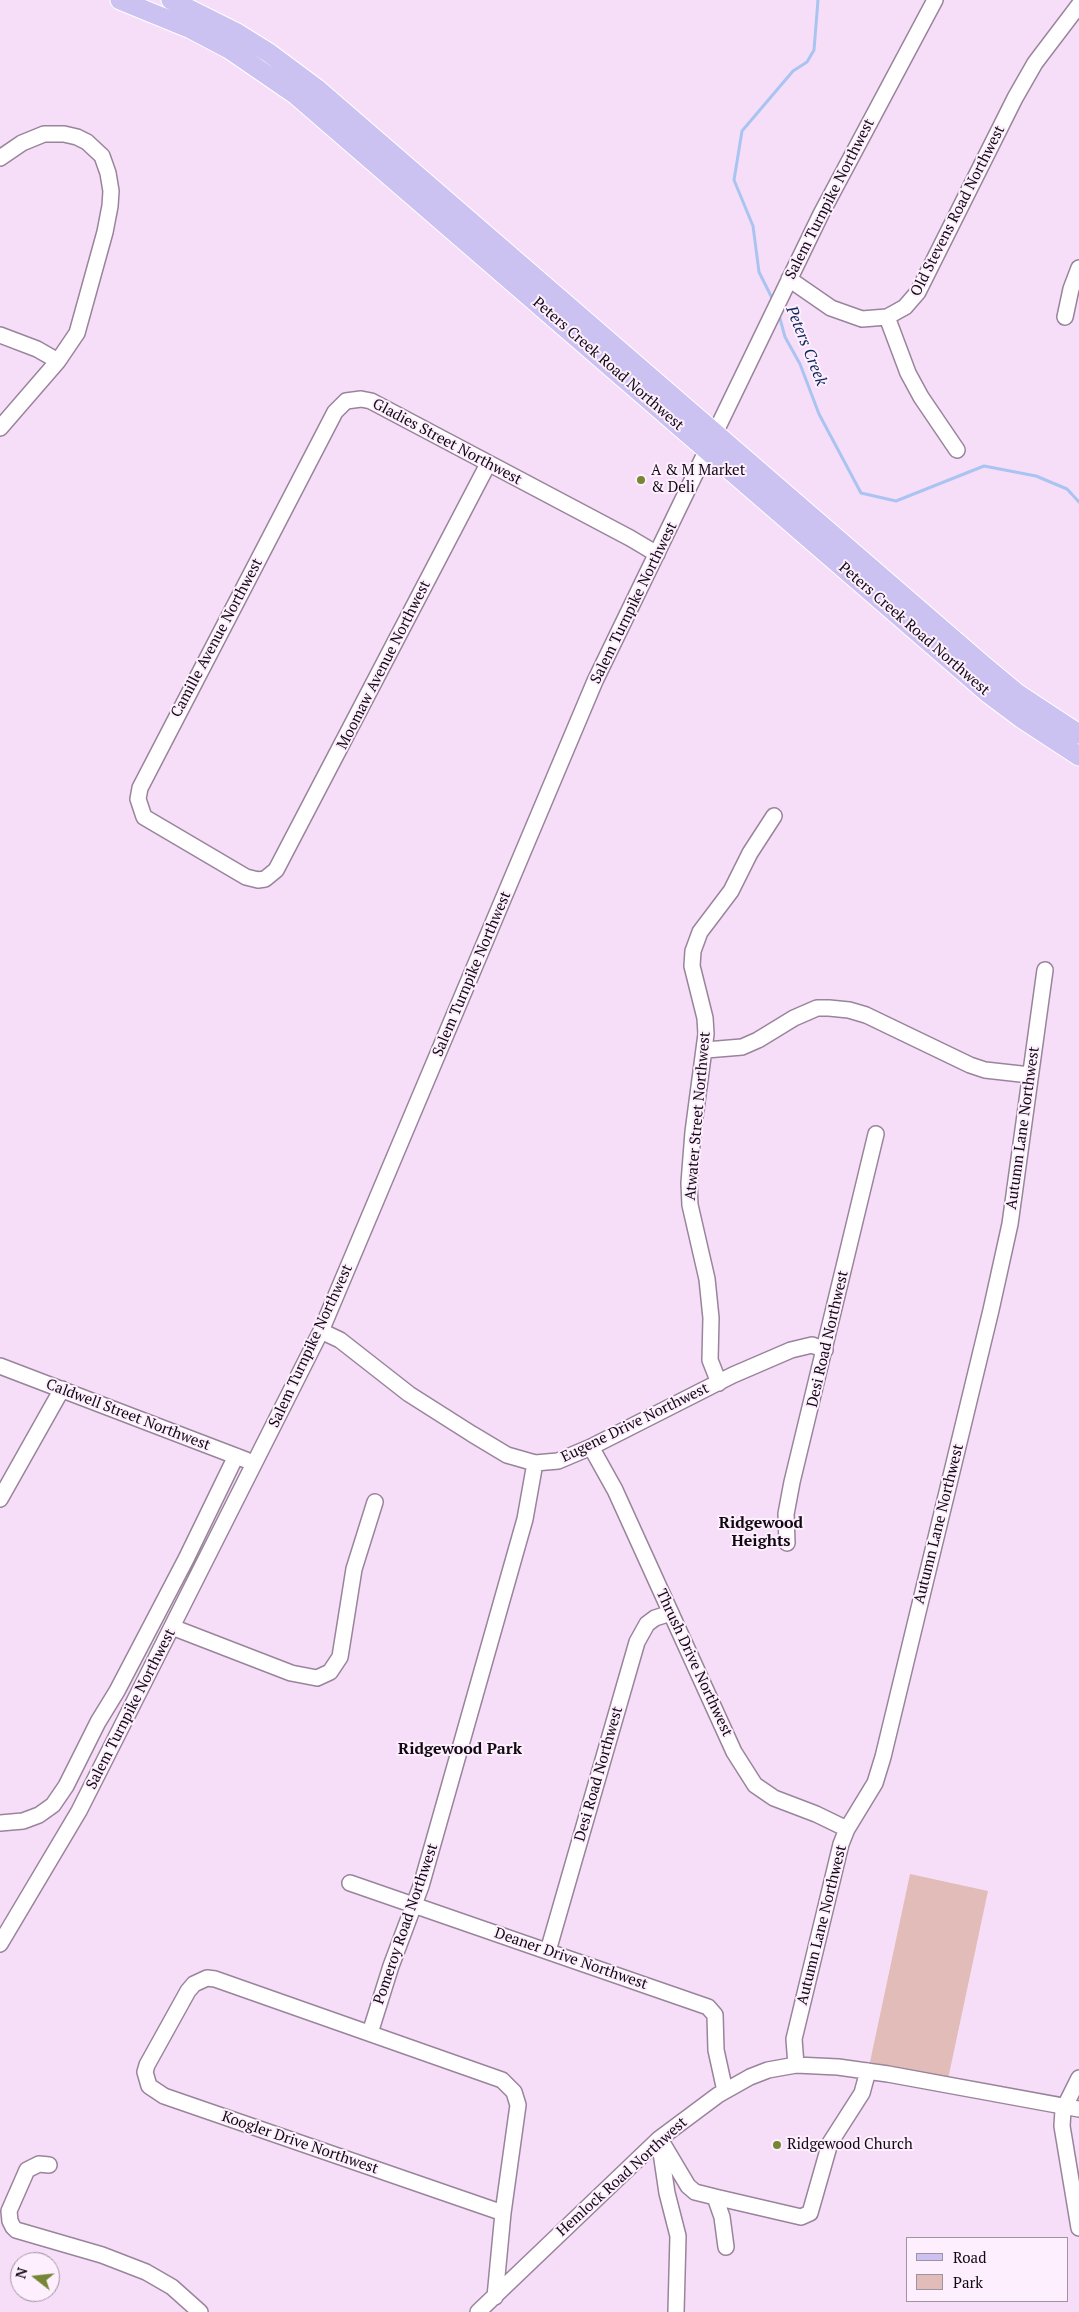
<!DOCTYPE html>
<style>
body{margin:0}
#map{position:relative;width:1079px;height:2312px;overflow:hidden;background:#f6def8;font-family:"PT Serif",serif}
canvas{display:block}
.legend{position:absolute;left:906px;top:2237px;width:162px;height:65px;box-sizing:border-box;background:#feefff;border:1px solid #9f93a0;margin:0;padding:6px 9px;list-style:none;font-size:15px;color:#110911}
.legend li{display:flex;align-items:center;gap:10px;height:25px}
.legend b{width:25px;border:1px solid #9f93a0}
.north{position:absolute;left:10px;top:2252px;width:50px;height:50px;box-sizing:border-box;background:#feefff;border:1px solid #9f93a0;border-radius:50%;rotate:286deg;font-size:14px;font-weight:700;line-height:20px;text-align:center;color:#110911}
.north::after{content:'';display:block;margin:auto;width:18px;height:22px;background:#758635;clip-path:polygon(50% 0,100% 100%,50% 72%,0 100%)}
</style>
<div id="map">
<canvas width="1079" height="2312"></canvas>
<ul class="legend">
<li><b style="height:6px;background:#cbc2f2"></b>Road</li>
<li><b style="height:14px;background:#e2bcb8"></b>Park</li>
</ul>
<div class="north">N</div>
</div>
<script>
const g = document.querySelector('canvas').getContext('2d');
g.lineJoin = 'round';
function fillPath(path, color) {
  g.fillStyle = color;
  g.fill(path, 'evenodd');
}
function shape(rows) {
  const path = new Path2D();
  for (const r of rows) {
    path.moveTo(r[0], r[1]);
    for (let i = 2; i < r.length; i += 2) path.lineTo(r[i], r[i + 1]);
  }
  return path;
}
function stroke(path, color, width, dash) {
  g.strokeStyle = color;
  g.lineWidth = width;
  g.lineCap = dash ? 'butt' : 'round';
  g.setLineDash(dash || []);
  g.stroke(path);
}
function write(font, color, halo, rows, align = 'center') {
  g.font = font + ' "PT Serif",serif';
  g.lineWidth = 4;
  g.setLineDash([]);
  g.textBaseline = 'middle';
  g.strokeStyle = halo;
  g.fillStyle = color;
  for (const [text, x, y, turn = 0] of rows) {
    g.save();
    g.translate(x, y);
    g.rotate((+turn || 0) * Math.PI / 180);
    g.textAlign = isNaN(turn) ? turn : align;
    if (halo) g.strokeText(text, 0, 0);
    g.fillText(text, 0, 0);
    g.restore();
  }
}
const green = shape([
 [910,1874,988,1891,948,2079,870,2062]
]);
const stream = shape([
 [773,300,759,272,753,226,734,180,742,131,793,71,807,62,814,50,818,0],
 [779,315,785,337,800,364,819,414,861,493,896,501,984,466,1036,476,1067,489,1079,502]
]);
const minor = shape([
 [0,158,22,143,44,134,64,134,77,137,87,142,102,156,108,173,111,191,110,206,105,232,77,333,58,361,0,428],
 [789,279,831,308,862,319,887,317,905,307,918,292,1015,98,1035,63,1079,5],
 [887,317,908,373,921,397,957,450],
 [1065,317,1071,289,1079,268],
 [0,335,37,349,58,361],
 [488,464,276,870,265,879,258,880,246,877,144,817,138,799,140,788,335,412,346,401,361,399,371,401,630,538,657,554],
 [706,1050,742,1047,758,1040,794,1018,817,1008,829,1008,849,1010,866,1015,970,1065,985,1070,1030,1075],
 [321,1331,340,1340,409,1394,472,1434,507,1455,535,1463,558,1461,591,1447,733,1375,791,1350,812,1345,825,1350],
 [0,1366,246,1460],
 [719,1383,710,1360,711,1318,707,1279,690,1205,689,1183,693,1132,706,1034,705,1018,692,966,693,951,700,932,731,891,750,853,774,816],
 [591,1447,615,1490,734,1752,755,1785,774,1798,816,1814,847,1829],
 [0,1499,62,1389],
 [787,1543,786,1514,792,1482,876,1134],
 [172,1627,291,1673,317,1678,330,1672,340,1657,354,1569,375,1502],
 [0,1823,23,1821,39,1815,53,1805,66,1786,98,1722,117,1691,186,1559,236,1456],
 [350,1883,708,2007,715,2015,716,2050,725,2091],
 [0,1944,79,1811,321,1331,595,681,821,214,935,0],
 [548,1951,637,1642,647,1624,655,1618,671,1613],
 [370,2033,391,1966,421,1886,525,1519,535,1463],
 [796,2065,794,2039,841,1844,847,1829,875,1783,883,1757,991,1310,1010,1224,1045,970],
 [1079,2078,1063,2110,1062,2126,1079,2228],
 [659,2139,667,2193,678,2236,676,2312],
 [663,2144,688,2186,695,2192,715,2197,722,2217,726,2247],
 [49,2165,39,2164,27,2170,9,2211,10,2221,13,2227,16,2230,102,2255,146,2272,172,2287,200,2312],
 [715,2197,801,2217,810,2213,830,2143,862,2093,868,2071],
 [495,2297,503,2213,518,2105,514,2092,502,2080,215,1979,207,1978,194,1984,188,1991,147,2065,145,2072,149,2086,164,2096,503,2213],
 [478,2312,659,2139,718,2095,750,2077,768,2070,796,2065,838,2067,888,2074,1079,2109]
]);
const major = shape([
 [120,0,191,29,229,49,296,95,989,694,1021,718,1079,756],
 [171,0,237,33,269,53,316,88,983,665,1018,694,1079,734]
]);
const markers = [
 [641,480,5,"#758635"],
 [777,2145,5,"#758635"]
];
const streetNames = [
 ["Salem Turnpike Northwest",830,199,-63],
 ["Old Stevens Road Northwest",958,211,-63],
 ["Peters Creek Road Northwest",608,364,41],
 ["Gladies Street Northwest",447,442,28],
 ["Salem Turnpike Northwest",634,603,-64],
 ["Peters Creek Road Northwest",914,629,41],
 ["Camille Avenue Northwest",217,638,-62],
 ["Moomaw Avenue Northwest",384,665,-63],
 ["Salem Turnpike Northwest",472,974,-67],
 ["Atwater Street Northwest",698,1116,-85],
 ["Autumn Lane Northwest",1023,1128,-82],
 ["Desi Road Northwest",828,1339,-77],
 ["Salem Turnpike Northwest",311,1346,-65],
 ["Caldwell Street Northwest",128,1415,21],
 ["Eugene Drive Northwest",635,1423,-26],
 ["Autumn Lane Northwest",939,1524,-76],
 ["Thrush Drive Northwest",694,1663,65],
 ["Salem Turnpike Northwest",131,1709,-63],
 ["Desi Road Northwest",599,1774,-74],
 ["Pomeroy Road Northwest",406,1924,-71],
 ["Autumn Lane Northwest",822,1925,-76],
 ["Deaner Drive Northwest",571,1959,19],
 ["Koogler Drive Northwest",300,2143,19],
 ["Hemlock Road Northwest",622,2177,-42]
];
const poiNames = [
 ["A & M Market",651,471],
 ["& Deli",651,488],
 ["Ridgewood Church",787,2145]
];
const waterNames = [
 ["Peters Creek",806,346,68]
];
const neighbourhoodNames = [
 ["Ridgewood",761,1523],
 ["Heights",761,1541],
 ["Ridgewood Park",460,1749]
];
fillPath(green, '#e2bcb8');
stroke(stream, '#aac4f1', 3);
stroke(minor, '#9a849c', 18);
stroke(major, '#fff', 21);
stroke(minor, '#fff', 15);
stroke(major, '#cbc2f2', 19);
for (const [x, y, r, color] of markers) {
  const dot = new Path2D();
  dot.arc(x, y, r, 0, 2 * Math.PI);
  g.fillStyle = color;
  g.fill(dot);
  stroke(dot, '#feefff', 2);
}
write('15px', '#110911', '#feefff', streetNames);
write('15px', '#110911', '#feefff', poiNames, 'left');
write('italic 16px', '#0d2a5e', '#feefff', waterNames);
write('bold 16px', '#110911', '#feefff', neighbourhoodNames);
</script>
